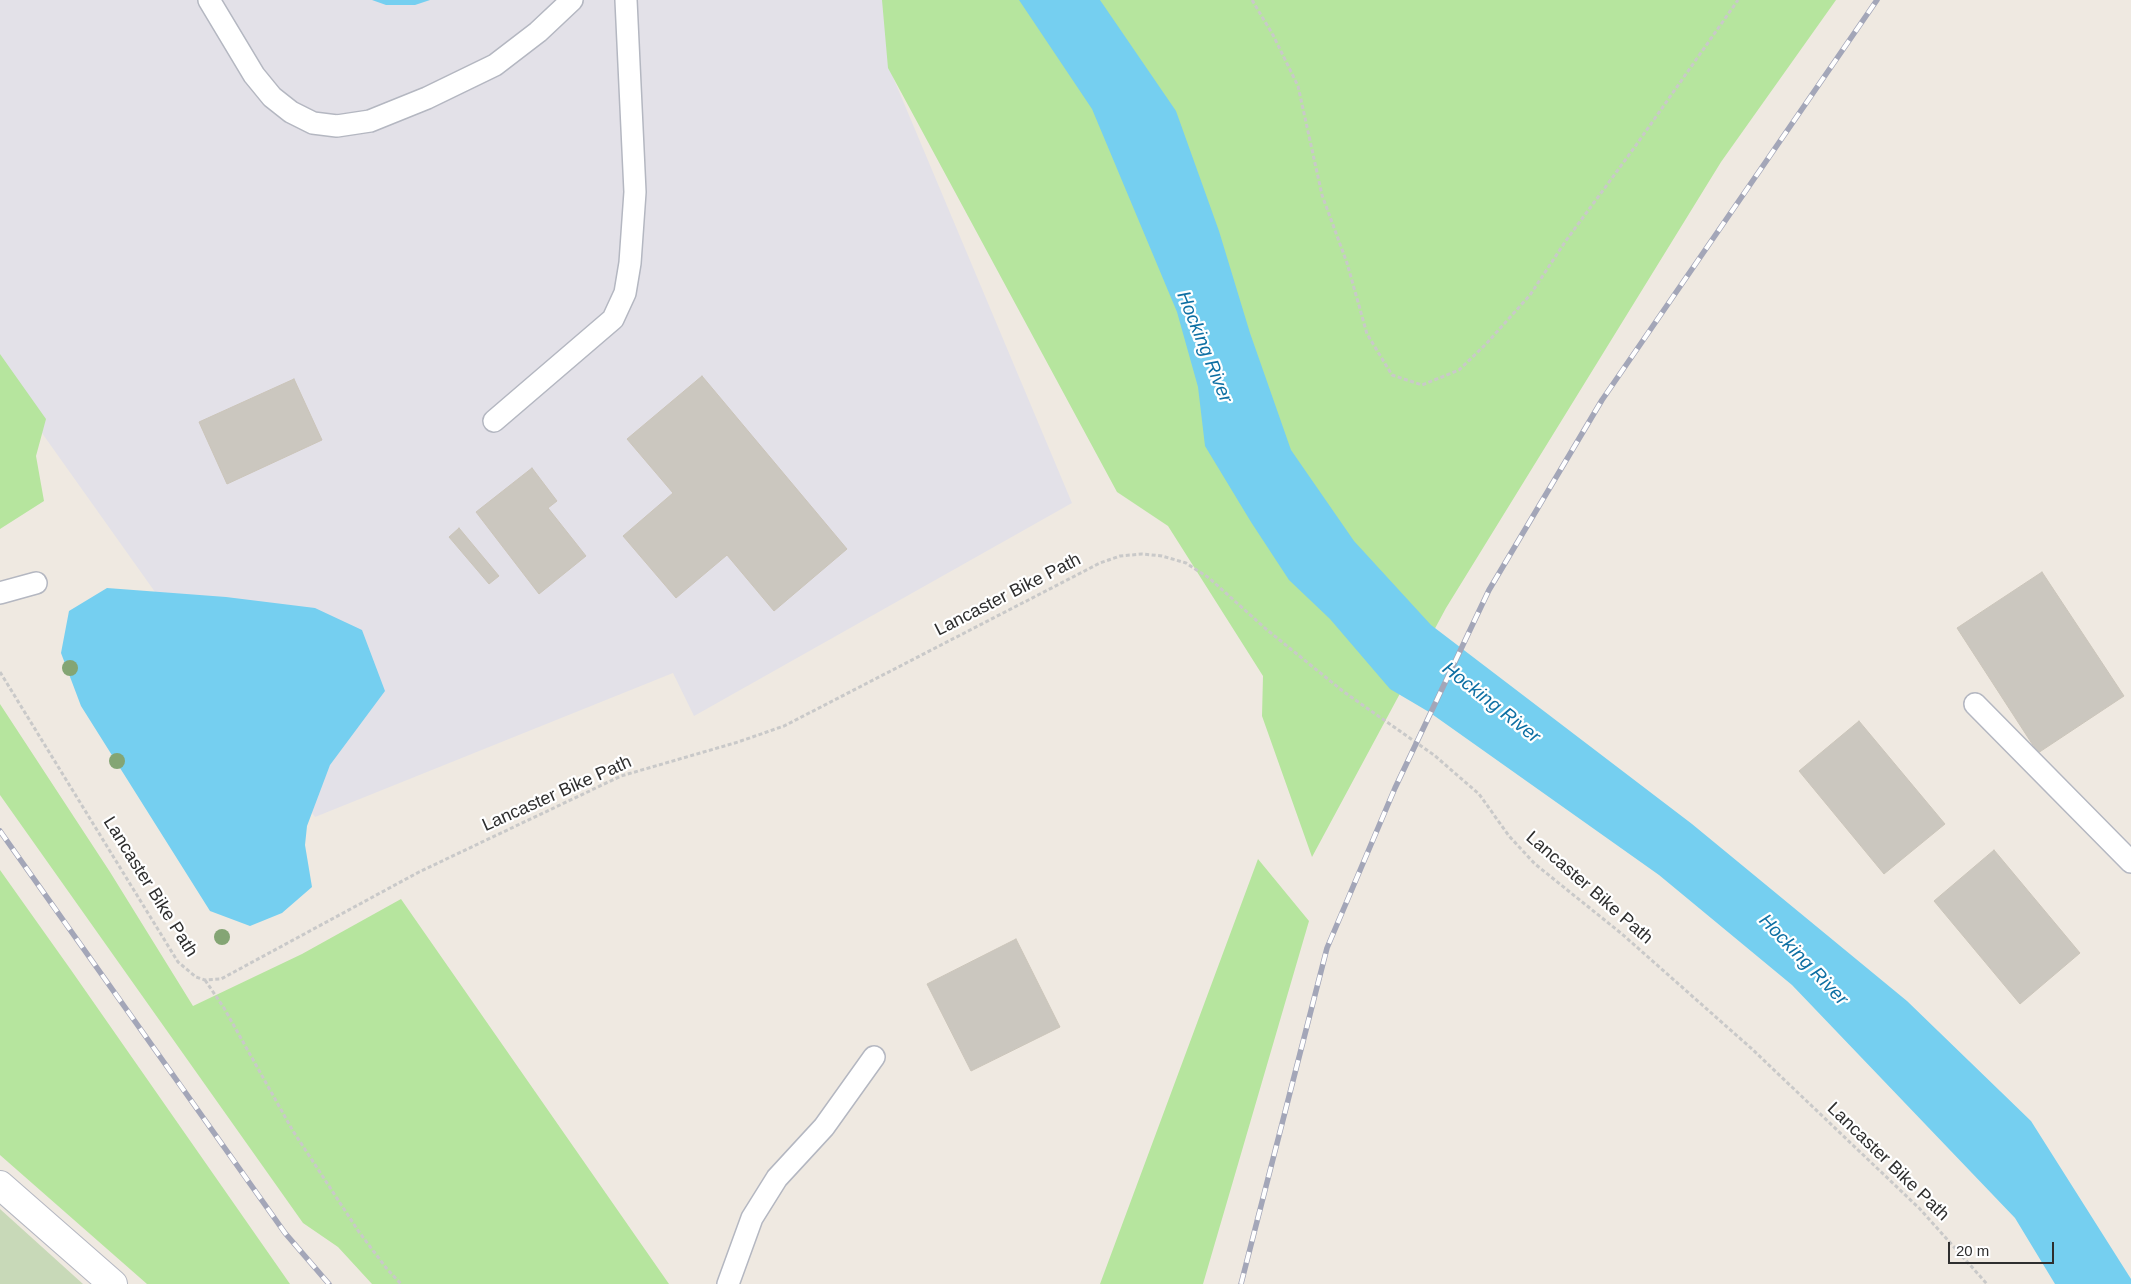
<!DOCTYPE html>
<style>
body{margin:0}
#map{position:relative;width:2131px;height:1284px;overflow:hidden;background:#efe9e1;font-family:Helvetica,sans-serif}
canvas{display:block}
.scale{position:absolute;left:1948px;top:1242px;width:106px;height:22px;box-sizing:border-box;border:2px solid #2e2e2e;border-top:0;padding-left:6px;font-size:15px;line-height:18px;white-space:nowrap;color:#2e2e2e;-webkit-text-stroke:4px #fff;paint-order:stroke}
</style>
<div id="map">
<canvas width="2131" height="1284"></canvas>
<div class="scale">20 m</div>
</div>
<script>
const g = document.querySelector('canvas').getContext('2d');
g.lineJoin = 'round';
function fillPath(path, color) {
  g.fillStyle = color;
  g.fill(path, 'evenodd');
}
function shape(rows) {
  const path = new Path2D();
  for (const r of rows) {
    path.moveTo(r[0], r[1]);
    for (let i = 2; i < r.length; i += 2) path.lineTo(r[i], r[i + 1]);
  }
  return path;
}
function stroke(path, color, width, dash) {
  g.strokeStyle = color;
  g.lineWidth = width;
  g.lineCap = dash ? 'butt' : 'round';
  g.setLineDash(dash || []);
  g.stroke(path);
}
function write(font, color, halo, rows, align = 'center') {
  g.font = font + ' Helvetica,sans-serif';
  g.lineWidth = 4.5;
  g.setLineDash([]);
  g.textBaseline = 'middle';
  g.strokeStyle = halo;
  g.fillStyle = color;
  for (const [text, x, y, turn = 0] of rows) {
    g.save();
    g.translate(x, y);
    g.rotate((+turn || 0) * Math.PI / 180);
    g.textAlign = isNaN(turn) ? turn : align;
    if (halo) g.strokeText(text, 0, 0);
    g.fillText(text, 0, 0);
    g.restore();
  }
}
const industrial = shape([
 [0,0,884,0,890,70,1072,503,694,716,673,673,315,817,0,374]
]);
const green = shape([
 [882,0,1836,0,1721,162,1446,608,1312,857,1262,716,1263,676,1168,526,1117,492,888,68],
 [0,354,46,419,36,456,44,501,0,529],
 [0,704,110,872,193,1006,302,954,401,899,669,1284,372,1284,338,1247,303,1223,0,795],
 [1258,859,1309,921,1203,1284,1100,1284],
 [0,870,71,970,290,1284,147,1284,0,1155]
]);
const cemetery = shape([
 [0,1209,83,1284,0,1284]
]);
const water = shape([
 [372,0,430,0,415,5,386,5],
 [1019,0,1100,0,1176,111,1219,231,1250,333,1291,450,1354,541,1431,625,1692,824,1907,1001,2031,1121,2131,1279,2131,1284,2055,1284,2015,1218,1792,985,1659,875,1429,712,1390,689,1330,619,1289,580,1251,522,1205,446,1198,387,1177,312,1092,109],
 [107,588,226,597,315,608,362,630,385,691,330,765,307,826,305,845,312,887,282,913,250,926,210,911,81,706,61,653,69,611]
]);
const building = shape([
 [702,376,847,549,774,611,727,555,676,598,623,536,673,493,627,439,702,376],
 [294,379,322,440,227,484,199,422,294,379],
 [532,468,557,501,548,508,586,556,539,594,476,512,532,468],
 [459,528,499,576,489,584,449,537,459,528],
 [2042,572,2124,696,2038,753,1957,628,2042,572],
 [1859,721,1945,824,1884,874,1799,771,1859,721],
 [1994,850,2080,953,2020,1004,1934,901,1994,850],
 [1016,939,1060,1027,971,1071,927,984,1016,939]
]);
const path = shape([
 [1252,0,1273,35,1298,86,1322,195,1347,263,1367,334,1392,375,1422,385,1459,370,1486,344,1530,295,1565,242,1634,148,1738,0],
 [0,672,178,962,196,977,205,980,221,979,419,872,621,776,738,742,784,726,1100,563,1120,556,1142,554,1162,556,1186,563,1209,578,1266,629,1344,692,1434,755,1479,794,1509,836,1535,864,1622,934,1752,1049,1920,1209,1987,1284],
 [205,980,224,1008,293,1131,359,1232,387,1269,401,1284]
]);
const lane = shape([
 [209,0,254,75,272,97,291,112,313,123,337,126,370,121,427,98,495,65,538,32,572,0],
 [494,421,613,319,625,293,630,263,635,192,626,0],
 [0,593,36,583],
 [1975,704,2131,862],
 [728,1284,752,1218,777,1178,824,1127,874,1057]
]);
const secondary = shape([
 [0,1185,113,1284]
]);
const rail = shape([
 [0,831,285,1233,329,1284],
 [1241,1284,1327,948,1395,788,1489,590,1602,400,1877,0]
]);
const trees = [
 [70,668],
 [117,761],
 [222,937]
];
const streetNames = [
 ["Lancaster Bike Path",1008,595,-27],
 ["Lancaster Bike Path",557,794,-24],
 ["Lancaster Bike Path",150,887,58],
 ["Lancaster Bike Path",1589,888,41],
 ["Lancaster Bike Path",1888,1162,44]
];
const waterNames = [
 ["Hocking River",1204,347,68],
 ["Hocking River",1491,703,38],
 ["Hocking River",1803,960,46]
];
fillPath(industrial, '#e3e1e8');
fillPath(green, '#b6e59e');
fillPath(cemetery, '#c8d9b8');
fillPath(water, '#75cff0');
fillPath(building, '#cbc7bf');
stroke(building, '#cbc5ba', 1);
stroke(lane, '#b4b7c1', 24);
stroke(secondary, '#b4b7c1', 30);
stroke(path, '#c9c9c9', 3, [4, 2.5]);
stroke(lane, '#fff', 21);
stroke(secondary, '#fff', 28);
stroke(rail, '#a3a6b8', 5.5);
stroke(rail, '#fff', 4, [11]);
g.fillStyle = '#84a574';
for (const [x, y] of trees) {
  g.beginPath();
  g.arc(x, y, 8, 0, 2 * Math.PI);
  g.fill();
}
write('18px', '#2e2e2e', '#fff', streetNames);
write('italic 19px', '#0d6fa3', '#fff', waterNames);
</script>
